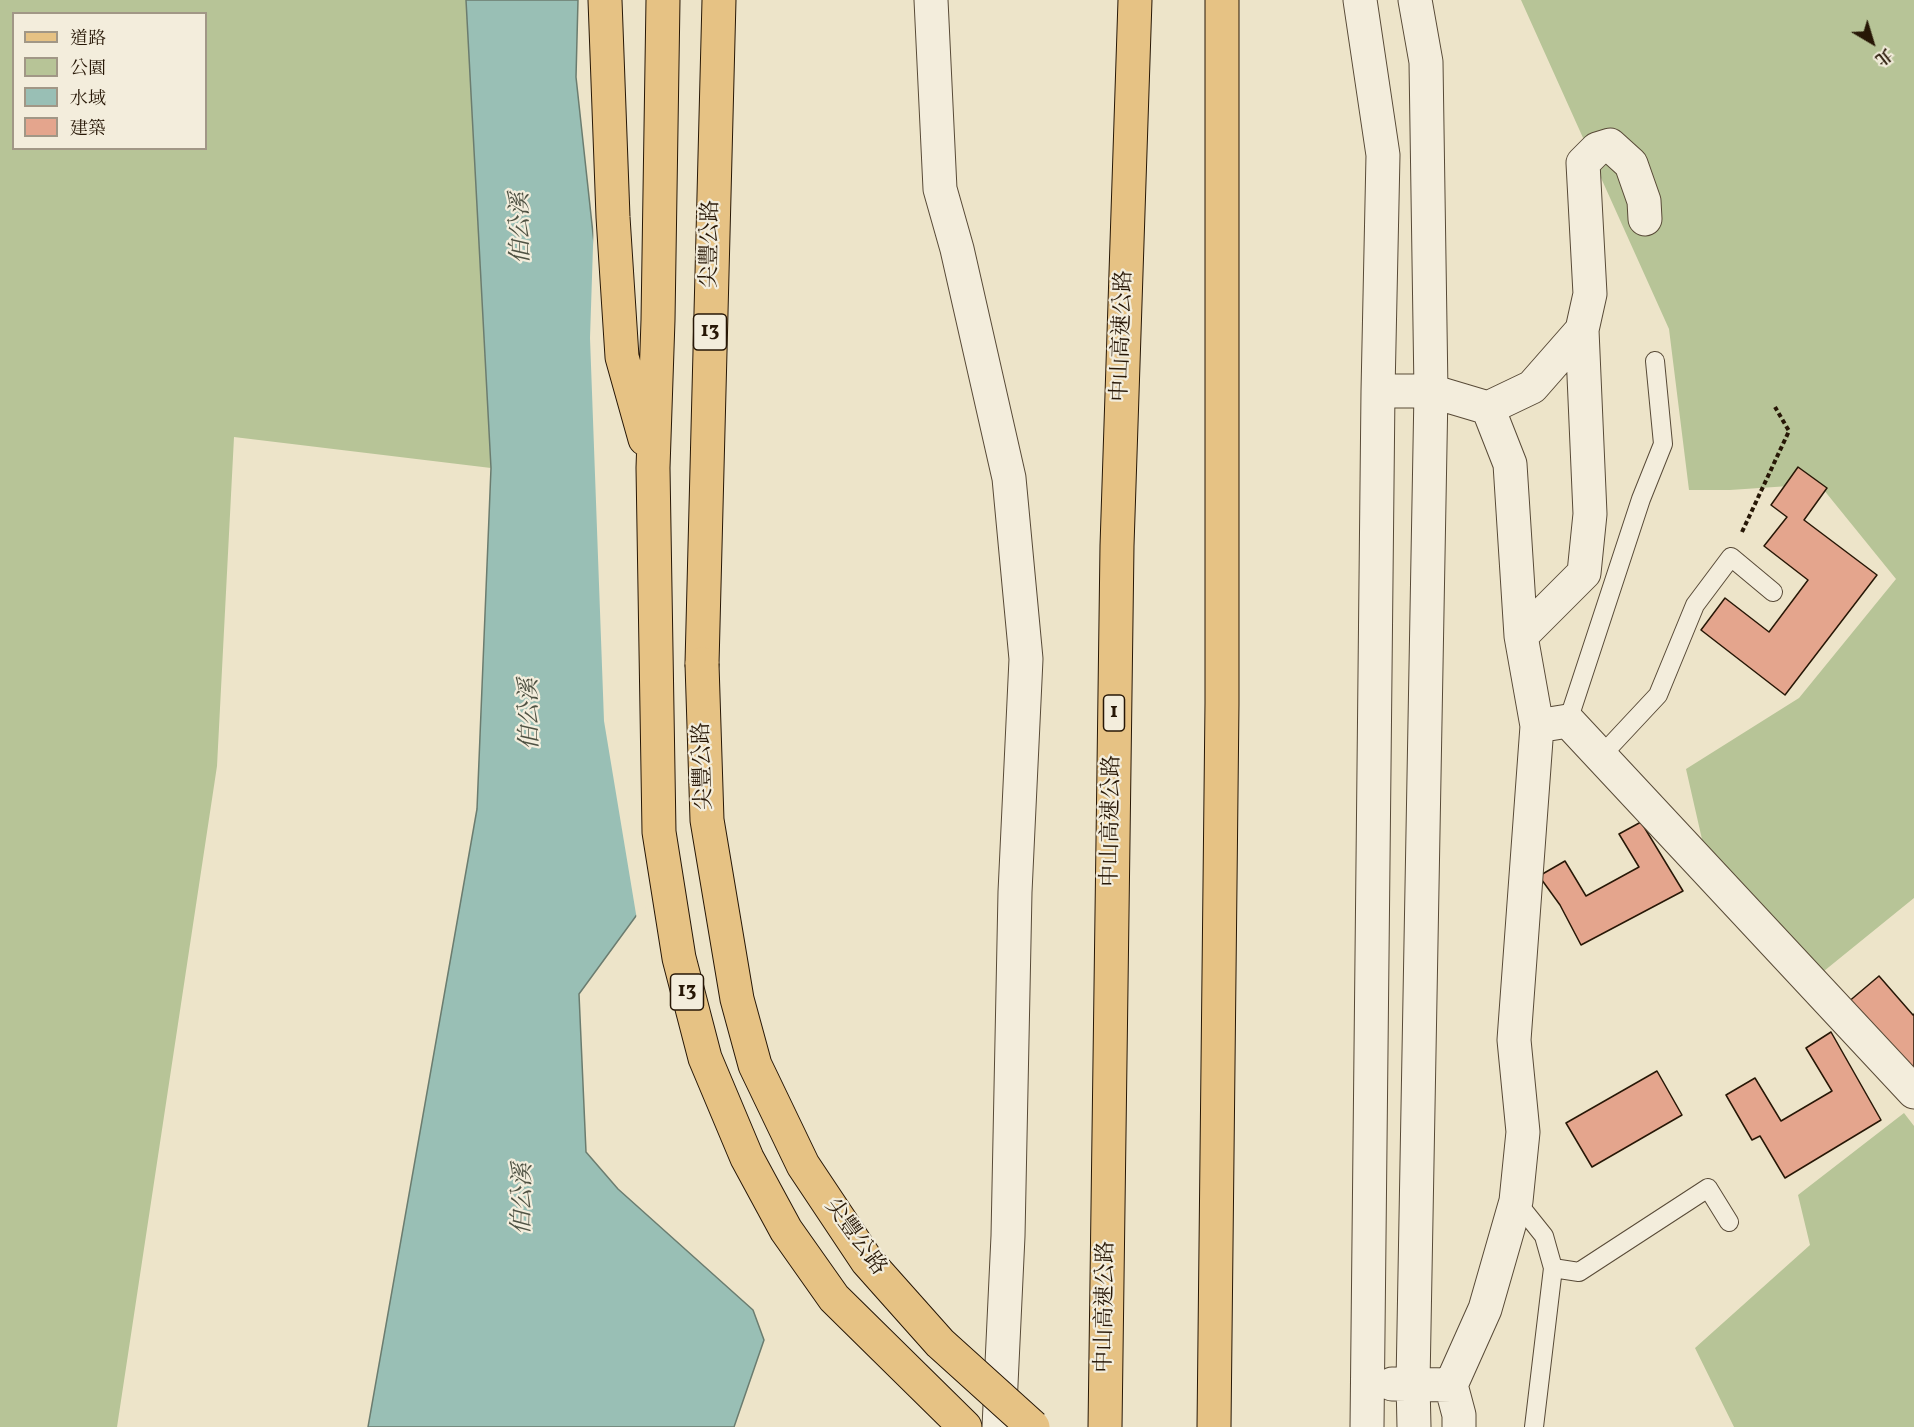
<!DOCTYPE html>
<meta charset="utf-8">
<style>
body{margin:0}
#map{position:relative;width:1914px;height:1427px;overflow:hidden;background:#ede4c9;font-family:Vollkorn,"Noto Serif TC",serif}
canvas{display:block}
.legend{position:absolute;left:12px;top:12px;width:195px;height:138px;box-sizing:border-box;background:#f3eddc;border:2px solid #a19786;margin:0;padding:8px 10px;list-style:none;font-size:18px;color:#271706}
.legend li{display:flex;align-items:center;gap:12px;height:30px}
.legend b{width:30px;border:2px solid #a19786}
.north{position:absolute;left:1842px;top:12px;width:60px;height:60px;-webkit-text-stroke:4px #f3eddc;paint-order:stroke;rotate:142deg;font-size:16px;font-weight:700;line-height:24px;text-align:center;color:#271706}
.north::after{content:'';display:block;margin:auto;width:21px;height:27px;background:#271706;clip-path:polygon(50% 0,100% 100%,50% 72%,0 100%)}
</style>
<div id="map">
<canvas width="1914" height="1427"></canvas>
<ul class="legend">
<li><b style="height:8px;background:#e6c284"></b>道路</li>
<li><b style="height:16px;background:#b7c497"></b>公園</li>
<li><b style="height:16px;background:#99bfb5"></b>水域</li>
<li><b style="height:16px;background:#e4a58d"></b>建築</li>
</ul>
<div class="north">北</div>
</div>
<script>
const g = document.querySelector('canvas').getContext('2d');
g.lineJoin = 'round';
function fillPath(path, color) {
  g.fillStyle = color;
  g.fill(path, 'evenodd');
}
function shape(rows) {
  const path = new Path2D();
  for (const r of rows) {
    path.moveTo(r[0], r[1]);
    for (let i = 2; i < r.length; i += 2) path.lineTo(r[i], r[i + 1]);
  }
  return path;
}
function stroke(path, color, width, dash) {
  g.strokeStyle = color;
  g.lineWidth = width;
  g.lineCap = dash ? 'butt' : 'round';
  g.setLineDash(dash || []);
  g.stroke(path);
}
function write(font, color, halo, rows, align = 'center') {
  g.font = font + ' Vollkorn,"Noto Serif TC",serif';
  g.lineWidth = 4.5;
  g.setLineDash([]);
  g.textBaseline = 'middle';
  g.strokeStyle = halo;
  g.fillStyle = color;
  for (const [text, x, y, turn = 0] of rows) {
    g.save();
    g.translate(x, y);
    g.rotate((+turn || 0) * Math.PI / 180);
    g.textAlign = isNaN(turn) ? turn : align;
    if (halo) g.strokeText(text, 0, 0);
    g.fillText(text, 0, 0);
    g.restore();
  }
}
const green = shape([
 [0,0,466,0,491,468,234,437,217,766,117,1427,0,1427],
 [14,14,206,14,206,148,14,148],
 [1521,0,1914,0,1914,898,1824,971,1754,897,1704,848,1686,769,1799,698,1896,579,1819,484,1730,490,1689,490,1669,329],
 [1904,1113,1914,1126,1914,1427,1734,1427,1695,1348,1810,1245,1798,1195]
]);
const water = shape([
 [466,0,578,0,576,77,663,879,579,994,586,1152,618,1189,753,1310,764,1340,734,1427,368,1427,477,809,491,468,466,0]
]);
const pier = shape([
 [594,216,602,288,631,318,670,333,701,692,666,880,637,920,604,721,590,338]
]);
const building = shape([
 [1798,467,1827,488,1804,520,1877,575,1785,695,1701,630,1725,598,1769,632,1808,580,1764,546,1787,517,1771,505,1798,467],
 [1641,822,1683,891,1581,945,1560,905,1539,876,1565,861,1586,896,1639,867,1619,834,1641,822],
 [1879,976,1913,1015,1914,1014,1914,1073,1847,1003,1879,976],
 [1831,1032,1881,1120,1785,1178,1760,1136,1752,1140,1726,1095,1755,1078,1781,1121,1832,1091,1806,1048,1831,1032],
 [1657,1071,1682,1115,1592,1167,1566,1123,1657,1071]
]);
const path = shape([
 [1742,532,1789,431,1775,407]
]);
const lane = shape([
 [1568,721,1641,499,1663,444,1655,361],
 [1601,756,1658,695,1695,605,1731,557,1773,592],
 [1516,1201,1544,1236,1553,1268,1534,1427],
 [1553,1268,1579,1272,1708,1188,1729,1222]
]);
const street = shape([
 [931,0,940,189,957,249,1009,478,1026,659,1015,892,1008,1236,999,1427],
 [1360,0,1383,155,1378,391,1367,1427],
 [1378,391,1431,391,1488,408,1510,464,1521,636,1537,726,1514,1040,1523,1132,1516,1201,1485,1309,1451,1385,1392,1384],
 [1488,408,1532,387,1582,330,1590,294,1583,163,1597,149,1610,145,1631,164,1644,201,1645,219],
 [1521,636,1584,573,1590,514,1582,330],
 [1537,726,1568,721,1914,1092],
 [1451,1385,1459,1415,1459,1427],
 [1414,1427,1413,1383,1431,391,1426,62,1415,0]
]);
const primary = shape([
 [605,0,613,217,622,357,645,439],
 [663,0,658,320,653,468,659,832,679,958,705,1058,747,1158,786,1230,834,1298,965,1427],
 [702,664,719,0]
]);
const highway = shape([
 [1105,1427,1117,546,1135,0],
 [1214,1427,1222,703,1222,0]
]);
const primaryBridge = shape([
 [702,664,707,820,737,999,755,1065,803,1165,867,1261,940,1343,1033,1427]
]);
const shields = [
 [710,332,33],
 [1114,713,21],
 [687,992,33]
];
const shieldNames = [
 ["13",710,332],
 ["1",1114,713],
 ["13",687,992]
];
const streetNames = [
 ["尖豐公路",712,244,-89],
 ["中山高速公路",1124,336,-88],
 ["尖豐公路",705,766,-92],
 ["中山高速公路",1113,821,-89],
 ["尖豐公路",854,1238,54],
 ["中山高速公路",1107,1307,-89]
];
const waterNames = [
 ["伯公溪",523,228,-91],
 ["伯公溪",532,714,-91],
 ["伯公溪",525,1199,-89]
];
fillPath(green, '#b7c497');
fillPath(water, '#99bfb5');
stroke(water, '#6b7c6f', 1.5);
fillPath(pier, '#ede4c9');
fillPath(building, '#e4a58d');
stroke(building, '#271706', 1.5);
stroke(lane, '#584a37', 20);
stroke(street, '#584a37', 35);
stroke(primary, '#271706', 35);
stroke(highway, '#271706', 35);
stroke(path, '#271706', 4, [4.5, 3]);
stroke(lane, '#f3eddc', 18);
stroke(street, '#f3eddc', 33);
stroke(primary, '#e6c284', 33);
stroke(highway, '#e6c284', 33);
stroke(primaryBridge, '#271706', 35, []);
stroke(primaryBridge, '#e6c284', 33);
for (const [x, y, w] of shields) {
  const box = new Path2D();
  box.roundRect(x - w / 2, y - 18, w, 36, 4.5);
  g.fillStyle = '#f3eddc';
  g.fill(box);
  stroke(box, '#271706', 1.5);
}
write('bold 21px', '#271706', null, shieldNames);
write('22px', '#271706', '#f3eddc', streetNames);
write('italic 24px', '#4f5243', '#f3eddc', waterNames);
</script>
